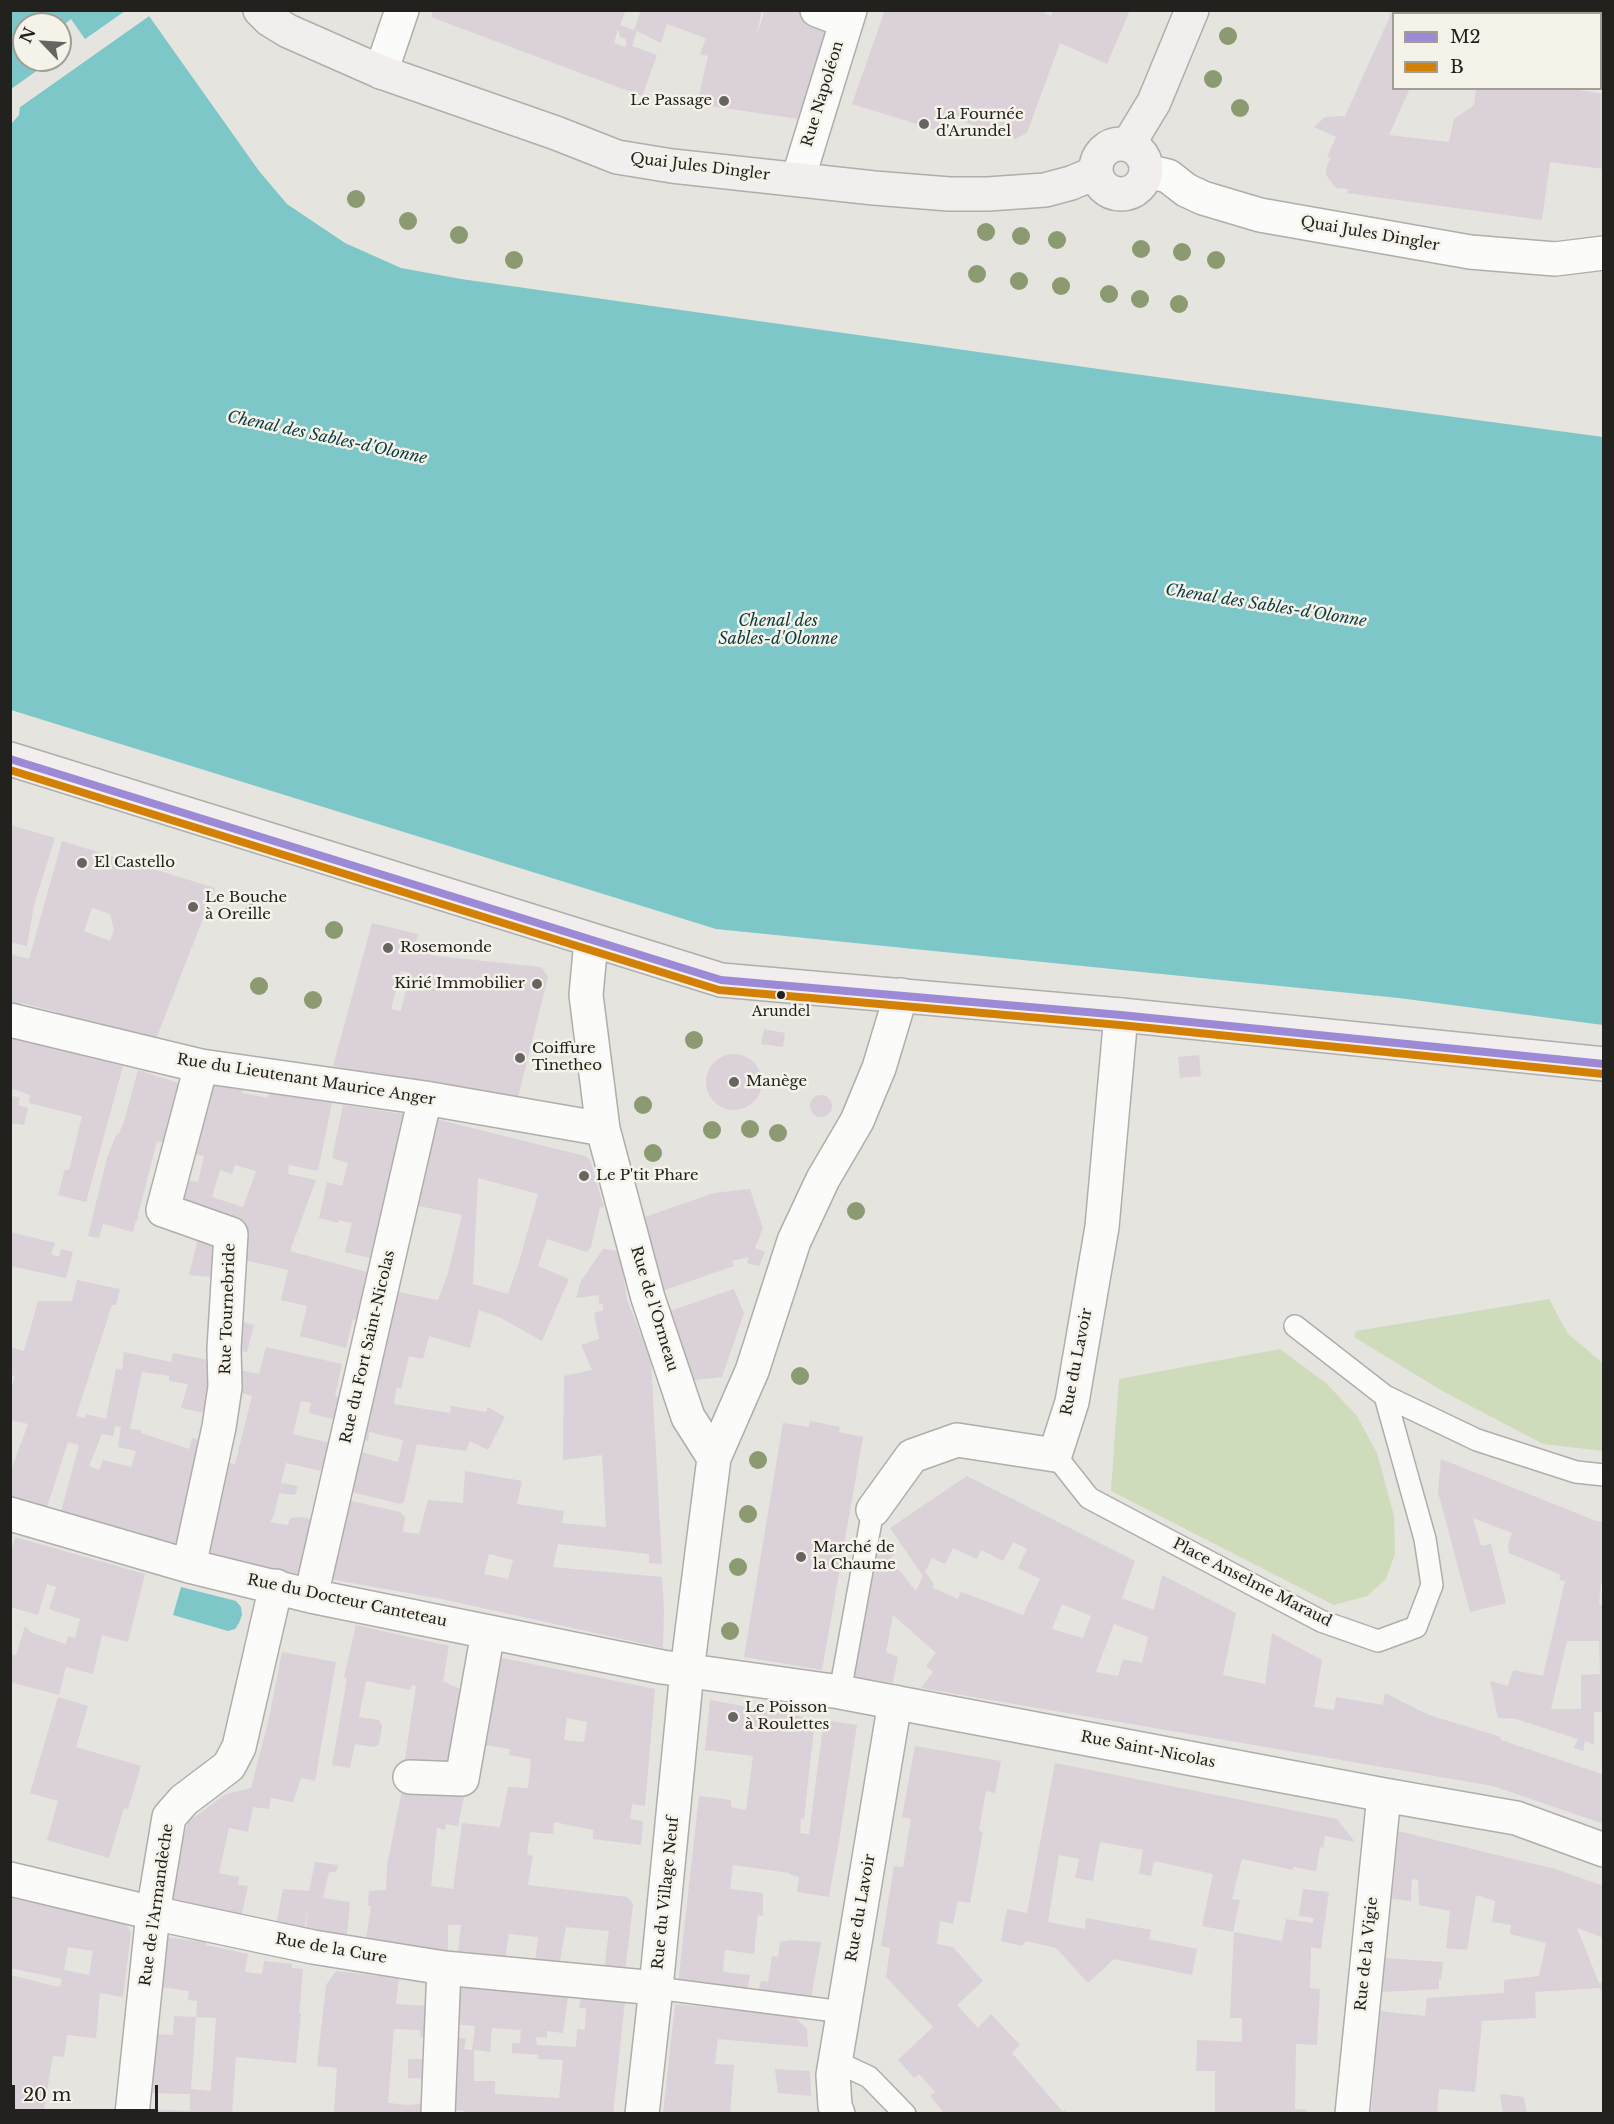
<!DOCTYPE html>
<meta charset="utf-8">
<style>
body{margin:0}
#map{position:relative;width:1614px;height:2124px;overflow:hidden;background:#e5e4df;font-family:"Libre Baskerville",serif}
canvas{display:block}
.frame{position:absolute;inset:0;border:12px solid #22211e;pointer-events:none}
.legend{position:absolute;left:1392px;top:12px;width:210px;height:78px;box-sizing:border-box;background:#f5f2ea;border:2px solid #a19e98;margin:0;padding:8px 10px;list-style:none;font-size:18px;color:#22211e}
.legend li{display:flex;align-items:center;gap:12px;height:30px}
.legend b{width:30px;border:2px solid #a19e98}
.north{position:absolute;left:12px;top:12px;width:60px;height:60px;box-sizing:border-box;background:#f5f2ea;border:2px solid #a19e98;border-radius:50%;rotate:295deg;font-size:16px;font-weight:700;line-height:24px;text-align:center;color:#22211e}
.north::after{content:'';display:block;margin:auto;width:21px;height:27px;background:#666562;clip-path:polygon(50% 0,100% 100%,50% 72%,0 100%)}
.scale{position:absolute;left:12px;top:2085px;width:146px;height:27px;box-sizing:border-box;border:3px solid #22211e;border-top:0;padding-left:8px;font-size:18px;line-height:21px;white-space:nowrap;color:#22211e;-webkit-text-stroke:4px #f5f2ea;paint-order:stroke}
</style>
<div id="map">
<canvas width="1614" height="2124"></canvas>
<div class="frame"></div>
<ul class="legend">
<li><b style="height:8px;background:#9c8ad6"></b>M2</li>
<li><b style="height:8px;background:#d38106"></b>B</li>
</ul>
<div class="north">N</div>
<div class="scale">20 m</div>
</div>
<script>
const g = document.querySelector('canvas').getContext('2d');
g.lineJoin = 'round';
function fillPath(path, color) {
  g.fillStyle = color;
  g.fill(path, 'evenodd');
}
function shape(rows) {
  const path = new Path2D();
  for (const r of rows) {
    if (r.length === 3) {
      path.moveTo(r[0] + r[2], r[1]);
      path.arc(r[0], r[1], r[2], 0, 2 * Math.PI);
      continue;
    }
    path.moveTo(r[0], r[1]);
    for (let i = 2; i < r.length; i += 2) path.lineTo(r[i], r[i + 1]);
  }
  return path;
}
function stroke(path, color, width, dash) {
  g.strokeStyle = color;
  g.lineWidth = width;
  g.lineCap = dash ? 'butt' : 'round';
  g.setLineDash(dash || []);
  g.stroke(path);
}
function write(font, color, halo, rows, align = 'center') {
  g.font = font + ' "Libre Baskerville",serif';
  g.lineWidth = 5;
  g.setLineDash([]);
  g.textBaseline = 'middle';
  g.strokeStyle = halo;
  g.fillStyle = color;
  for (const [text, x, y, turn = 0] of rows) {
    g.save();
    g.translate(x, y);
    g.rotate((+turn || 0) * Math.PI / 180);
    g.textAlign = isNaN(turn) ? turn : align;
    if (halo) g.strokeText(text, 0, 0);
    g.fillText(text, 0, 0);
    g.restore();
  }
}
const green = shape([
 [1445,10,1571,11,1571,14,1444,14],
 [1549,1299,1568,1334,1603,1363,1603,1451,1543,1444,1444,1392,1354,1337,1356,1331],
 [1280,1349,1326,1383,1357,1416,1377,1453,1394,1516,1395,1554,1386,1579,1367,1596,1334,1605,1111,1491,1119,1379]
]);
const water = shape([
 [11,11,125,11,85,39,71,19,60,28,60,24,24,24,24,60,52,60,11,89],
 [149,16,259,171,287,204,345,243,401,268,461,279,1127,373,1603,437,1603,1025,1399,998,716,929,11,710,11,124,19,115,20,107],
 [181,1587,236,1601,241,1607,242,1615,239,1623,235,1629,228,1631,173,1615]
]);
const pier = shape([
 [147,13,149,16,20,107,19,104]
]);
const building = shape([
 [433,10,626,10,620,25,634,30,641,10,762,10,757,34,765,10,793,10,831,23,798,119,697,104,708,56,700,54,706,38,667,24,661,43,637,31,632,46,657,55,642,96,431,17],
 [618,29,620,37,626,39,626,47,614,43],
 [885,10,1039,10,1051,16,1053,10,1130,10,1107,64,1060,43,1027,133,1015,139,946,116,939,131,852,104],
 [1384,10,1445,10,1444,14,1394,14,1394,88,1410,88,1389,135,1449,142,1454,119,1474,105,1476,88,1565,88,1604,94,1604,169,1550,162,1542,220,1347,193,1348,189,1336,188,1326,175,1327,166,1331,158,1327,157,1336,137,1314,127,1325,117,1345,116,1391,14],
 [10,825,55,838,34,905,27,946,10,942],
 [62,841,215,888,156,1039,91,1021,90,1026,55,1016,57,1012,22,1003,22,1005,10,1002,10,954,29,959],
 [92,908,110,914,114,930,110,941,84,931],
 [372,923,418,934,414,950,436,956,541,967,548,977,518,1097,373,1075,373,1074,333,1066],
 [401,971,410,973,401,1011,391,1009],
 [764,1029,785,1033,783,1047,761,1044],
 [10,1038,123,1066,86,1202,58,1195,65,1169,69,1170,82,1116,29,1103,30,1095,10,1088],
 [734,1082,28],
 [1199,1055,1201,1076,1180,1078,1178,1057],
 [138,1070,188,1086,170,1144,157,1141,138,1215,138,1221,136,1220,133,1232,103,1224,99,1238,88,1236,107,1158,116,1135,118,1135,124,1122],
 [204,1084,243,1090,242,1093,268,1098,269,1093,332,1103,318,1171,289,1165,288,1174,316,1180,290,1251,367,1272,356,1320,353,1319,346,1348,300,1336,307,1306,281,1300,288,1270,235,1258,176,1209,184,1180,198,1182,200,1173,204,1156,191,1153],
 [235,1165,256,1171,243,1207,212,1197,220,1170,232,1174],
 [821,1106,11],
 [13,1096,20,1098,18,1105,28,1108,24,1125,10,1123,10,1107],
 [343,1105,410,1115,394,1174,390,1173,370,1258,345,1252,352,1223,338,1220,338,1223,319,1218,327,1182,342,1186,348,1163,332,1158],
 [428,1117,585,1156,590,1160,604,1208,600,1207,591,1247,587,1252,547,1239,538,1266,569,1279,542,1341,499,1317,479,1310,470,1348,429,1336,423,1359,409,1356,401,1389,397,1387,394,1404,450,1413,451,1406,486,1412,488,1407,505,1417,488,1450,470,1441,466,1451,417,1444,404,1502,400,1504,344,1490,353,1450,398,1462,403,1440,369,1432,368,1441,356,1438,389,1290,438,1300,448,1273,462,1215,409,1204],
 [478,1178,538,1194,520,1259,508,1294,473,1284],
 [750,1189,763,1228,755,1248,765,1252,759,1266,747,1263,749,1257,732,1261,734,1266,662,1291,636,1220,714,1193],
 [200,1231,224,1242,223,1278,189,1275],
 [10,1232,55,1243,51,1254,59,1257,61,1249,73,1252,66,1278,10,1266],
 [603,1249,620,1251,627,1300,651,1360,662,1564,649,1563,649,1554,558,1544,553,1567,662,1577,664,1610,663,1648,442,1599,323,1578,342,1499,400,1512,405,1517,403,1532,419,1534,428,1500,463,1503,465,1471,522,1481,517,1504,564,1511,562,1523,606,1527,602,1455,563,1460,564,1376,592,1370,581,1345,599,1339,594,1313,603,1310,603,1304,599,1303,599,1295,576,1298,581,1281],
 [489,1554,513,1560,508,1579,484,1574],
 [77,1280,120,1289,116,1305,112,1305,76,1416,85,1418,86,1414,106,1419,116,1369,122,1370,124,1352,171,1362,173,1353,219,1362,217,1416,181,1408,188,1384,169,1381,169,1376,142,1372,130,1429,141,1430,141,1433,189,1449,192,1438,212,1442,185,1552,59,1519,79,1445,68,1442,46,1510,10,1504,10,1473,28,1424,10,1420,10,1393,15,1376,10,1375,10,1347,24,1351,38,1301,72,1301],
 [115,1426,121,1427,118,1447,136,1451,131,1467,103,1460,99,1470,89,1466,102,1434,113,1436],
 [734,1289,744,1313,722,1377,694,1380,670,1311],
 [232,1319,254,1325,247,1352,230,1350],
 [266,1347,342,1364,335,1396,350,1400,344,1422,309,1413,311,1403,301,1401,293,1434,338,1445,328,1483,320,1481,322,1471,286,1463,281,1483,298,1486,295,1495,279,1493,274,1515,270,1522,288,1525,290,1518,301,1517,319,1521,305,1575,197,1554,215,1460,235,1464,252,1396,229,1389,230,1368,259,1374],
 [810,1421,840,1427,839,1432,863,1437,822,1670,744,1657,783,1423,809,1427],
 [1441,1459,1596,1521,1604,1521,1604,1583,1601,1583,1599,1605,1604,1605,1604,1712,1594,1712,1594,1745,1585,1741,1583,1751,1574,1748,1578,1739,1516,1719,1498,1718,1490,1681,1508,1686,1513,1670,1543,1676,1565,1581,1559,1580,1561,1575,1509,1553,1508,1545,1512,1533,1473,1518,1481,1546,1491,1544,1506,1603,1470,1612,1438,1492],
 [1567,1641,1599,1641,1600,1674,1581,1675,1581,1709,1551,1709],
 [967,1476,1135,1561,1122,1598,1154,1610,1162,1575,1236,1613,1223,1675,1265,1684,1272,1633,1322,1660,1314,1707,1334,1710,1336,1697,1383,1705,1385,1693,1429,1715,1498,1736,1501,1738,1501,1740,1602,1774,1604,1769,1604,1824,1493,1786,921,1688,933,1672,926,1666,936,1653,893,1615,886,1652,898,1657,893,1683,854,1677,879,1535,894,1555,890,1559,916,1591,923,1576,890,1528],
 [1013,1542,1027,1549,1018,1568,1040,1579,1023,1615,961,1592,958,1599,933,1588,934,1584,925,1572,932,1558,945,1564,953,1548,977,1559,981,1550,1003,1561],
 [1062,1604,1091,1616,1083,1638,1052,1629],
 [1114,1624,1148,1637,1142,1663,1123,1659,1118,1676,1096,1672],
 [15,1537,145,1574,128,1642,102,1635,93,1674,66,1667,59,1695,10,1682,10,1654,16,1655,25,1626,32,1633,66,1644,68,1636,75,1638,80,1619,49,1609,56,1587,47,1584,38,1615,10,1607,10,1556],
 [356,1625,449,1646,443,1681,462,1690,449,1772,404,1765,416,1686,412,1685,410,1690,366,1681,359,1717,379,1720,382,1726,379,1744,374,1747,355,1744,350,1768,332,1765,347,1678,344,1677],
 [282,1652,336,1662,315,1781,301,1778,293,1802,271,1798,269,1809,253,1807,248,1832,229,1828,219,1873,239,1877,238,1885,248,1886,240,1923,169,1908,175,1865,188,1822,226,1794,251,1788,269,1718],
 [492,1656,655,1689,645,1806,632,1804,630,1819,643,1821,641,1845,593,1839,593,1830,554,1822,553,1834,530,1832,527,1855,533,1856,528,1885,627,1897,633,1904,625,1972,604,1969,609,1931,566,1927,558,1972,534,1970,538,1937,509,1934,504,1966,457,1961,461,1925,448,1925,448,1961,365,1946,371,1906,368,1906,369,1891,386,1890,387,1866,403,1785,466,1787,458,1826,446,1824,445,1830,437,1828,431,1886,453,1889,462,1823,500,1827,508,1787,528,1788,531,1759,509,1755,510,1749,484,1745],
 [567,1718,587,1722,584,1742,564,1740],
 [58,1697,88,1706,76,1747,141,1766,128,1809,124,1808,109,1858,47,1840,58,1801,30,1793],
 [710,1700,815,1719,804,1819,801,1818,800,1833,809,1834,824,1720,857,1725,840,1835,829,1897,797,1892,799,1877,791,1875,790,1873,733,1865,730,1889,763,1893,763,1916,758,1915,754,1954,725,1950,723,1972,750,1975,747,1992,678,1984,699,1796,731,1800,731,1807,746,1810,753,1756,705,1750],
 [915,1746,1001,1761,995,1793,986,1791,979,1831,983,1832,970,1903,958,1901,953,1924,940,1921,937,1944,953,1947,983,1981,957,2005,978,2028,991,2014,1020,2045,1012,2053,1063,2112,1064,2110,1067,2114,945,2114,930,2096,935,2092,919,2074,914,2078,898,2060,933,2027,886,1977,890,1948,881,1946,894,1866,903,1867,911,1819,902,1817],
 [1055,1763,1337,1819,1355,1842,1325,1836,1323,1848,1320,1847,1316,1871,1293,1867,1293,1870,1242,1859,1232,1899,1240,1900,1233,1932,1202,1926,1213,1874,1154,1861,1151,1876,1139,1874,1143,1850,1100,1842,1093,1881,1075,1878,1079,1859,1059,1855,1048,1922,1085,1929,1086,1918,1151,1930,1149,1939,1197,1949,1192,1975,1114,1959,1088,1983,1056,1948,1026,1941,1022,1946,1001,1941,1007,1909,1027,1913],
 [1398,1831,1555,1869,1604,1886,1604,1938,1577,1928,1599,1983,1603,1982,1603,1995,1600,1988,1535,1992,1536,2018,1482,2021,1475,2092,1439,2089,1437,2114,1371,2114,1380,2011,1425,2016,1427,1998,1504,1993,1504,1980,1539,1976,1546,1943,1510,1934,1511,1925,1492,1922,1495,1901,1476,1895,1467,1950,1446,1948,1450,1911,1419,1905,1418,1880,1412,1879,1411,1901,1392,1899],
 [315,1862,338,1865,336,1872,329,1872,323,1898,350,1902,346,1943,305,1939,308,1908,303,1936,275,1930,283,1889,309,1891],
 [1303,1889,1329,1892,1321,1949,1311,1947,1310,1988,1320,1989,1317,2045,1296,2044,1295,2109,1307,2110,1307,2114,1215,2114,1215,2071,1196,2071,1197,2040,1242,2042,1242,2018,1230,2018,1234,1932,1282,1941,1286,1919,1313,1923,1314,1918,1299,1916],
 [10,1898,113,1920,126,1924,131,1933,123,1997,100,1993,96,2038,67,2035,64,2057,53,2056,43,2114,10,2114,10,1975,58,1987,61,1985,62,1979,10,1968],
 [68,1947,93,1951,89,1975,64,1970],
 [163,1937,206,1942,206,1945,248,1954,245,1972,262,1974,264,1961,292,1964,292,1968,303,1969,299,2013,301,2013,296,2063,236,2057,232,2114,148,2114,148,2109,190,2111,190,2094,150,2093,156,2034,173,2035,174,2016,196,2017,191,2089,211,2091,216,2018,196,2017,197,2001,188,2000,189,1991,155,1986],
 [792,1940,821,1942,811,1999,758,1993,761,1981,768,1982,772,1956,778,1957,780,1942],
 [1385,1958,1443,1962,1441,1980,1439,1979,1439,1989,1382,1992],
 [336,1971,399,1978,396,2004,428,2006,428,2037,420,2037,420,2030,394,2029,388,2103,408,2105,429,2103,429,2114,334,2114,337,2068,317,2066,326,1985],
 [457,1986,568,1996,563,2033,547,2031,547,2038,536,2037,537,2045,576,2047,577,2029,585,2030,586,2008,579,2008,581,1997,625,2001,613,2114,465,2114,465,2111,453,2110,454,2037,466,2039,464,2049,472,2050,475,2026,454,2024],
 [492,2028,521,2030,520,2043,512,2043,512,2053,538,2055,538,2059,563,2060,559,2098,495,2094,495,2081,474,2081,474,2050,490,2052],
 [675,2004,793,2016,807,2029,808,2047,718,2039,715,2064,734,2065,730,2114,663,2114],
 [408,2059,428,2059,428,2079,408,2078],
 [775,2069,810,2071,811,2096,778,2093],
 [1500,2094,1524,2097,1527,2114,1503,2114]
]);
const lane = shape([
 [1385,1396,1477,1440,1576,1472,1604,1475],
 [1055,1455,1089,1498,1321,1621,1378,1641,1416,1627,1432,1585,1425,1539,1385,1396,1295,1326],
 [840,1692,873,1510],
 [656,1988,843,2012],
 [835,2061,869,2077,905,2114]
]);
const street = shape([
 [817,10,846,21],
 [381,72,402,10],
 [1146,171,1168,176,1186,190,1203,198,1260,215,1470,252,1555,259,1604,253],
 [798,179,850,10],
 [591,941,586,995,603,1129,648,1298,688,1417,714,1458],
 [10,1020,201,1066,425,1098,603,1129],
 [873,1510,912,1456,957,1440,1055,1455,1072,1402,1102,1227,1121,1015],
 [10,1514,189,1566,311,1596,662,1667,840,1692,1384,1795,1516,1818,1604,1850],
 [189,1566,219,1427,225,1387,224,1349,231,1234,163,1210,201,1066],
 [311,1596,425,1098],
 [410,1777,462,1779,488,1632],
 [10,1879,153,1913,313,1947,444,1968,656,1988],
 [132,2114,153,1913,169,1817,184,1800,229,1766,239,1747,276,1586],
 [438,2114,444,1968],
 [642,2114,656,1988,687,1671,714,1458,752,1371,794,1241,823,1179,857,1121,879,1068,901,995],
 [838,2114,835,2106,833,2075,895,1702],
 [1352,2114,1384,1795]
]);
const secondary = shape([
 [260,10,270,20,288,31,381,72,556,133,617,157,672,166,874,188,949,194,988,194,1045,190,1071,183,1095,173],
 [1121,169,25],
 [1128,145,1154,102,1192,10],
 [10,759,721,980,1121,1015,1604,1064]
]);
const bus1 = shape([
 [10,759,721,980,1121,1015,1604,1064]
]);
const bus2 = shape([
 [10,770,719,990,1120,1025,1603,1074]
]);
const trees = [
 [1228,36],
 [1213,79],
 [1240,108],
 [356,199],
 [408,221],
 [986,232],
 [459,235],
 [1021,236],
 [1057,240],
 [1141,249],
 [1182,252],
 [514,260],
 [1216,260],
 [977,274],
 [1019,281],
 [1061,286],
 [1109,294],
 [1140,299],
 [1179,304],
 [254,912],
 [334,930],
 [259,986],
 [313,1000],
 [694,1040],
 [643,1105],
 [750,1129],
 [712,1130],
 [778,1133],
 [653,1153],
 [856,1211],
 [800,1376],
 [758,1460],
 [748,1514],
 [738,1567],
 [730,1631]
];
const markers = [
 [724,101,6,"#666562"],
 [924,124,6,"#666562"],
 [82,863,6,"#666562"],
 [193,907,6,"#666562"],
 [388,948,6,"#666562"],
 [537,984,6,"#666562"],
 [781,995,5,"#22211e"],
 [520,1058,6,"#666562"],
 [734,1082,6,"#666562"],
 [584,1176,6,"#666562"],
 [801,1557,6,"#666562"],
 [733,1717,6,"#666562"]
];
const busNames = [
 ["Arundel",781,1012]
];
const streetNames = [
 ["Rue Napoléon",823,94,-73],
 ["Quai Jules Dingler",700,167,7],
 ["Quai Jules Dingler",1370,234,10],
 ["Rue du Lieutenant Maurice Anger",306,1080,9],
 ["Rue Tournebride",228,1309,-88],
 ["Rue de l'Ormeau",654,1309,73],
 ["Rue du Fort Saint-Nicolas",368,1347,-77],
 ["Rue du Lavoir",1077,1362,-79],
 ["Place Anselme Maraud",1252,1583,27],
 ["Rue du Docteur Canteteau",347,1601,12],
 ["Rue Saint-Nicolas",1148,1750,11],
 ["Rue du Village Neuf",666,1893,-84],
 ["Rue de l'Armandèche",157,1905,-82],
 ["Rue du Lavoir",861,1908,-80],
 ["Rue de la Cure",331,1949,10],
 ["Rue de la Vigie",1367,1954,-84]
];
const poiNames = [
 ["Le Passage",712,101,"right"],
 ["La Fournée",936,115],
 ["d'Arundel",936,132],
 ["El Castello",94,863],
 ["Le Bouche",205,898],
 ["à Oreille",205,915],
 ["Rosemonde",400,948],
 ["Kirié Immobilier",525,984,"right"],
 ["Coiffure",532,1049],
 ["Tinetheo",532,1066],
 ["Manège",746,1082],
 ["Le P'tit Phare",596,1176],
 ["Marché de",813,1548],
 ["la Chaume",813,1565],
 ["Le Poisson",745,1708],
 ["à Roulettes",745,1725]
];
const waterNames = [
 ["Chenal des Sables-d'Olonne",327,438,12],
 ["Chenal des Sables-d'Olonne",1266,606,9],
 ["Chenal des",778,621],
 ["Sables-d'Olonne",778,639]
];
fillPath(green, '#cfdcbc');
fillPath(water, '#7dc7c9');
fillPath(pier, '#e5e4df');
fillPath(building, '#dbd1d9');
stroke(lane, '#afaeaa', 24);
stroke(street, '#afaeaa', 36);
stroke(secondary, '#afaeaa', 36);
stroke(lane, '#fbfbfa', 21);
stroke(street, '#fbfbfa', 33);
stroke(secondary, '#f2eeed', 33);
stroke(bus1, '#9c8ad6', 8);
stroke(bus2, '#d38106', 8);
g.fillStyle = '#8b9a70';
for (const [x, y] of trees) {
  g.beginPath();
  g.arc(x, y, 9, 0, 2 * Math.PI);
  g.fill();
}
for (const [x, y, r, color] of markers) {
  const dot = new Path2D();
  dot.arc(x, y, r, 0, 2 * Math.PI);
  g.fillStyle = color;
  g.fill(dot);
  stroke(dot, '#f5f2ea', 2);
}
write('14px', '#22211e', '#f5f2ea', busNames);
write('15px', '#22211e', '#f5f2ea', streetNames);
write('15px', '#22211e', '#f5f2ea', poiNames, 'left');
write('italic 16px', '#083c3e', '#f5f2ea', waterNames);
</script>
